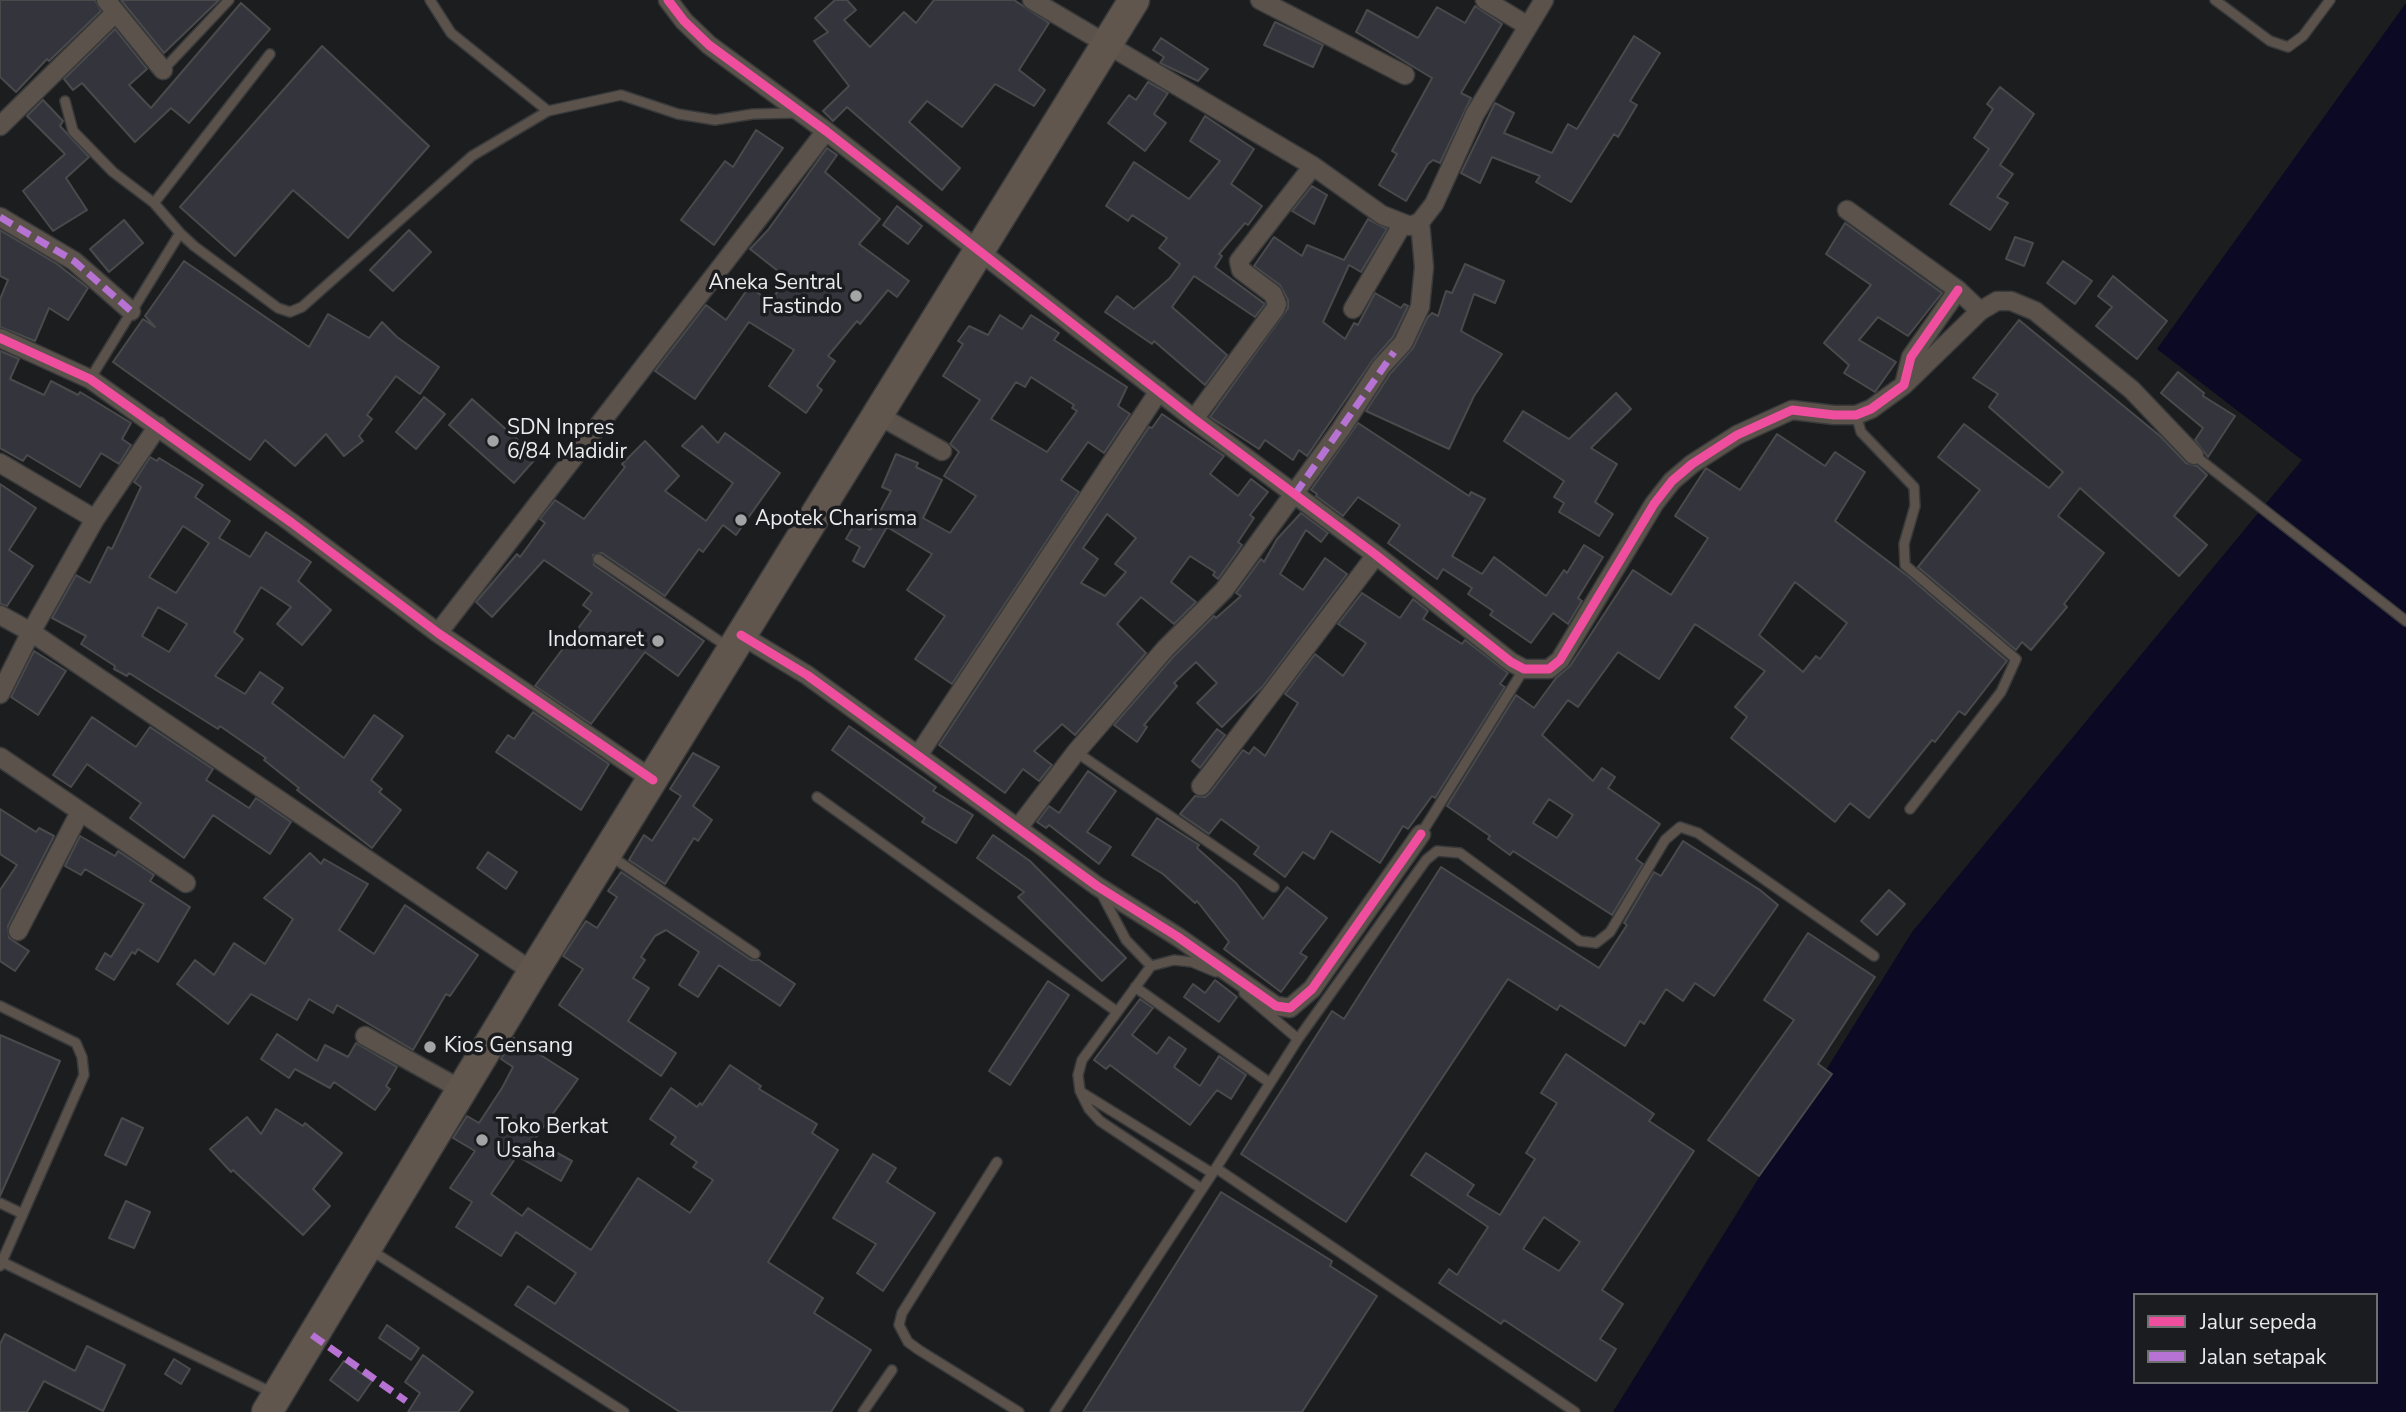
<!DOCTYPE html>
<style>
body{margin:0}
#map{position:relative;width:2406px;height:1412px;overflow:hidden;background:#1c1d1e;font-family:"Nunito Sans",sans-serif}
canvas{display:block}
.legend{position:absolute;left:2133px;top:1293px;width:245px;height:91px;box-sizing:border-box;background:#1b1c1f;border:2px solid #6f6f72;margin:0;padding:9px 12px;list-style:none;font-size:21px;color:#ececee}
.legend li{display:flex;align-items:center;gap:14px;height:35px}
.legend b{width:35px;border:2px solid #6f6f72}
</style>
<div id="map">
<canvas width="2406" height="1412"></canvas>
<ul class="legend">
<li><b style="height:9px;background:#ef4d9e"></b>Jalur sepeda</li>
<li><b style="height:9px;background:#b673d3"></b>Jalan setapak</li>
</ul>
</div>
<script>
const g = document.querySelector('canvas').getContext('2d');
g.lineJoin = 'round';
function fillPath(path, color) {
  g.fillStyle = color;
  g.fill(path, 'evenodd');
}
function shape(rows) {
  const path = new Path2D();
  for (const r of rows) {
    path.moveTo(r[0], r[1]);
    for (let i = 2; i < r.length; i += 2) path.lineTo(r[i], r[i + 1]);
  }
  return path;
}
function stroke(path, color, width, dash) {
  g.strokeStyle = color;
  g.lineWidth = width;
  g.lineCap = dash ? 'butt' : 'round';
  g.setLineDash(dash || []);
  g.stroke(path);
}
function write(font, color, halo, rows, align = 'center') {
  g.font = font + ' "Nunito Sans",sans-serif';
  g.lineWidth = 7;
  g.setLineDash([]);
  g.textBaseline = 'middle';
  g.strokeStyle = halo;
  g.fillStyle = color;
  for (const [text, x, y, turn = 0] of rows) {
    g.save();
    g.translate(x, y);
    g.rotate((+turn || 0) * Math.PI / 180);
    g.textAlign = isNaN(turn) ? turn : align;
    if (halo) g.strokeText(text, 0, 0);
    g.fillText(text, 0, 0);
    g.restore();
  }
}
const water = shape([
 [2406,3,2406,1412,1613,1412,1912,932,2302,460,2157,349],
 [2135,1295,2376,1295,2376,1382,2135,1382]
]);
const building = shape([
 [0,0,95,0,101,11,49,61,47,59,16,92,0,77,0,0],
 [121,0,219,0,164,53,121,0],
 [835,0,847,0,856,10,844,20,870,47,904,12,916,23,934,0,1014,0,1049,23,1019,70,1045,90,1034,106,995,84,962,127,927,101,909,122,960,168,942,190,847,107,833,121,823,111,849,86,814,41,828,32,815,18,835,0],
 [241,3,270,29,189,123,171,108,135,142,82,83,73,90,64,79,115,29,147,69,129,85,151,108,241,3],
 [1475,6,1502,24,1461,93,1471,98,1440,163,1433,160,1428,164,1406,201,1379,185,1397,154,1392,151,1432,78,1356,32,1367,10,1418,38,1437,7,1465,23,1475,6],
 [1275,22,1323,45,1313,67,1264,45,1275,22],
 [1634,36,1660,53,1630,101,1637,105,1618,137,1614,134,1571,202,1536,182,1540,176,1492,157,1480,183,1461,173,1495,103,1514,113,1504,133,1552,153,1568,124,1577,129,1634,36],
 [1161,38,1208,69,1198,81,1160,63,1164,57,1153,50,1161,38],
 [322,46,429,146,348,238,293,190,235,256,180,207,322,46],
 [1148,82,1168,93,1154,114,1166,123,1145,151,1108,123,1129,95,1136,100,1148,82],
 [2000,87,2034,114,2000,165,2013,174,1997,197,2008,203,1990,230,1950,204,1989,149,1974,138,1993,109,1987,104,2000,87],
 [43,100,63,121,60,126,89,157,66,178,87,210,53,231,23,191,65,154,27,116,43,100],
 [1205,116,1254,149,1231,184,1262,206,1248,225,1245,223,1219,254,1222,256,1215,267,1265,304,1255,317,1194,276,1172,307,1227,355,1205,385,1154,341,1152,344,1105,312,1117,296,1134,309,1170,278,1180,264,1159,248,1167,238,1132,215,1128,221,1106,206,1134,162,1189,199,1220,161,1190,141,1205,116],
 [756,130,783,148,714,245,681,220,725,161,733,167,756,130],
 [827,148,837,155,825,172,880,219,859,244,909,281,897,297,888,290,860,324,857,321,828,356,835,361,817,386,822,390,806,413,769,386,794,350,749,322,695,399,655,371,706,305,726,320,749,287,770,301,788,279,750,249,768,230,827,148],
 [1312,186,1327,195,1314,224,1292,211,1312,186],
 [897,206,922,226,908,244,883,225,897,206],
 [1368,219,1387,229,1361,272,1349,265,1323,322,1345,339,1354,323,1358,325,1375,293,1401,308,1404,304,1408,306,1393,337,1372,361,1307,456,1299,450,1293,460,1265,440,1259,449,1210,417,1288,308,1288,300,1280,285,1254,266,1274,237,1302,256,1307,245,1344,260,1368,219],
 [124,220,143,243,109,272,90,249,124,220],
 [1845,223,1942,293,1908,336,1878,317,1859,340,1896,362,1875,392,1844,373,1849,365,1824,343,1871,285,1826,254,1845,223],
 [0,230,57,264,88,288,68,320,49,308,35,341,0,327,0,299,8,280,0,276,0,230],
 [409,230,431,252,393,291,370,270,409,230],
 [2015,237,2033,243,2024,266,2006,259,2015,237],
 [184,261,309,347,328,314,369,338,382,322,397,337,439,367,420,394,396,376,367,415,372,419,359,436,363,441,344,456,326,434,295,466,265,440,250,460,113,362,143,319,155,327,145,316,184,261],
 [2063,261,2092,281,2075,304,2047,283,2063,261],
 [1465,264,1504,281,1495,303,1474,294,1461,331,1502,354,1474,396,1449,449,1366,411,1390,374,1413,348,1427,318,1432,313,1438,316,1446,291,1452,293,1465,264],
 [2113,276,2167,321,2137,359,2096,326,2112,307,2098,296,2113,276],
 [1000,315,1022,329,1031,315,1059,333,1054,340,1127,387,1118,406,1130,414,1104,453,1088,442,1061,480,1079,492,952,684,915,659,945,616,907,590,932,554,887,527,864,567,853,561,860,547,846,539,856,522,870,530,891,491,882,487,896,454,918,463,916,467,942,480,923,518,950,533,976,496,944,476,959,452,950,444,980,400,943,376,963,344,958,341,969,326,988,335,1000,315],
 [1031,377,1074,405,1072,408,1077,411,1047,452,991,419,1016,382,1025,387,1031,377],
 [2019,320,2160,436,2186,463,2197,466,2207,475,2174,516,2207,545,2179,576,2080,488,2058,516,2104,553,2064,604,2067,607,2031,650,2022,642,2016,650,1918,567,1980,490,1938,457,1964,424,2049,488,2063,472,1989,407,1998,394,1973,378,2019,320],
 [0,351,19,359,10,379,44,395,51,381,78,395,80,392,131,423,122,439,131,445,119,464,101,453,80,487,27,455,23,461,0,448,0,351],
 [2178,372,2204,393,2203,396,2235,416,2208,457,2195,440,2203,428,2161,393,2178,372],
 [1616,393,1631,409,1591,448,1617,464,1595,502,1613,514,1599,536,1559,512,1564,503,1554,497,1564,481,1504,441,1523,411,1569,439,1616,393],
 [424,397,445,414,416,449,396,432,424,397],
 [472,399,537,457,514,483,449,425,472,399],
 [1162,414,1224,456,1210,474,1238,496,1251,479,1268,492,1250,515,1254,518,1238,542,1242,545,1218,579,1213,575,1215,572,1190,556,1171,582,1196,602,1174,624,1141,597,1117,624,1146,653,1075,735,1062,724,1034,751,1052,765,1039,781,1023,769,1005,793,939,745,1149,427,1152,428,1162,414],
 [1107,514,1136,538,1115,564,1126,572,1105,596,1081,583,1098,559,1083,548,1107,514],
 [1358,423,1469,496,1471,492,1485,499,1452,556,1482,574,1494,557,1546,596,1564,570,1567,573,1584,545,1603,557,1578,598,1582,601,1568,624,1553,613,1531,643,1490,615,1493,611,1468,594,1472,588,1443,569,1437,579,1388,543,1400,525,1358,497,1343,516,1316,496,1317,494,1311,490,1358,423],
 [702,426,718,443,725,433,780,473,736,535,723,525,703,552,699,549,665,596,602,553,593,555,594,565,704,641,678,676,645,652,591,724,535,686,591,611,583,605,592,593,544,560,492,617,476,602,517,554,520,557,545,523,540,519,555,500,584,519,625,467,622,464,645,441,679,476,665,491,706,521,733,483,682,446,702,426],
 [1777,434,1825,466,1835,452,1865,472,1835,521,1909,577,2007,661,1965,715,1959,711,1935,742,1932,740,1869,818,1850,803,1835,822,1731,738,1747,717,1735,707,1765,671,1695,624,1659,679,1618,652,1578,707,1568,700,1542,735,1593,781,1602,768,1615,777,1608,788,1660,824,1636,859,1643,864,1612,915,1513,851,1510,855,1488,839,1490,836,1447,806,1516,695,1534,708,1556,678,1570,666,1633,570,1671,595,1708,538,1675,516,1706,468,1740,490,1777,434],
 [1795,582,1847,623,1820,659,1816,656,1803,672,1759,635,1795,582],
 [1549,799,1573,815,1557,838,1533,823,1549,799],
 [150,457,157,461,159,458,203,485,195,497,230,521,219,538,250,557,266,532,311,562,298,581,331,610,302,645,277,624,291,607,261,587,234,632,243,639,215,676,245,694,260,672,283,688,272,703,344,758,374,715,403,736,371,780,382,789,379,792,401,810,372,848,297,790,299,788,264,760,266,758,220,726,218,729,129,673,127,676,114,669,115,666,81,644,86,636,52,618,76,575,90,583,108,547,112,549,141,487,134,482,150,457],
 [183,526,209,543,176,593,149,577,183,526],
 [158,607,187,624,169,652,142,636,158,607],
 [0,484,36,508,9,550,33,566,7,606,0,604,0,484],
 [1301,513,1328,533,1321,542,1306,530,1280,574,1303,590,1325,558,1347,574,1263,686,1222,727,1197,703,1217,683,1196,662,1174,683,1177,686,1144,725,1147,727,1137,742,1114,725,1173,657,1214,616,1216,618,1241,596,1236,593,1261,559,1264,562,1277,539,1301,513],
 [1362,593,1400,618,1413,599,1428,611,1423,619,1462,644,1465,640,1508,673,1500,684,1505,687,1435,798,1432,796,1408,829,1403,826,1380,863,1331,831,1314,859,1303,852,1285,877,1254,854,1259,847,1221,819,1209,834,1180,814,1195,796,1205,797,1210,793,1243,750,1249,754,1254,747,1265,756,1298,703,1285,694,1315,654,1343,676,1366,643,1338,624,1362,593],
 [34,651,66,671,38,715,11,697,34,651],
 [533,712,609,764,581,810,496,752,508,735,514,739,533,712],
 [92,717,136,747,150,727,213,769,206,780,249,808,256,798,291,822,270,854,213,815,184,858,130,818,141,803,87,764,71,787,53,775,92,717],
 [849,726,936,787,933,791,973,815,956,843,922,822,925,818,832,750,849,726],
 [1217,729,1225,735,1200,768,1192,761,1217,729],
 [693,753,719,767,693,806,712,820,698,841,694,838,665,884,629,860,644,835,652,841,681,796,670,789,693,753],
 [1088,771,1116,791,1087,832,1111,847,1099,864,1049,825,1046,828,1037,822,1049,806,1059,813,1088,771],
 [0,809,36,832,39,828,54,836,8,926,9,938,29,951,15,971,0,961,0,890,17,865,0,854,0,809],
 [1157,818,1199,845,1197,848,1236,883,1263,919,1287,887,1327,918,1300,953,1307,957,1281,992,1224,949,1229,942,1197,901,1195,903,1163,874,1132,855,1157,818],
 [993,835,1030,861,1126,958,1102,981,1018,897,1024,892,977,858,993,835],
 [80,836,115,856,118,851,154,875,150,881,190,907,158,962,138,949,135,954,132,952,114,980,96,969,105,953,111,957,144,904,85,869,81,875,65,866,80,836],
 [1683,841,1760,890,1778,905,1714,996,1695,983,1683,1001,1666,989,1644,1024,1640,1021,1625,1046,1560,1005,1557,1010,1508,979,1346,1222,1241,1154,1332,1011,1344,1019,1441,867,1599,968,1627,925,1624,923,1654,872,1661,876,1683,841],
 [488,852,517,872,506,889,477,868,488,852],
 [310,853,321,864,324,859,368,884,339,930,374,954,405,905,478,955,450,996,446,994,413,1050,337,1005,333,1013,309,999,297,1020,251,994,228,1024,177,984,195,960,214,975,234,943,265,964,293,919,264,898,310,853],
 [621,872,751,960,759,960,795,984,780,1006,719,965,698,997,679,985,699,952,666,930,655,936,641,957,645,960,633,978,649,988,628,1021,676,1053,661,1076,559,1005,583,969,563,956,586,921,597,928,617,897,608,891,621,872],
 [1889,890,1905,904,1877,935,1861,921,1889,890],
 [1808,933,1875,977,1818,1064,1832,1074,1759,1176,1708,1140,1794,1020,1764,1000,1808,933],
 [1215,980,1237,997,1219,1022,1184,997,1193,984,1205,993,1215,980],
 [1048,981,1069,995,1010,1085,989,1071,1048,981],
 [1140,999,1153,1008,1132,1035,1157,1054,1169,1037,1186,1049,1174,1067,1200,1086,1219,1056,1246,1075,1231,1099,1217,1090,1190,1125,1110,1065,1106,1069,1094,1060,1140,999],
 [277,1034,317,1061,325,1045,348,1057,356,1043,397,1067,386,1086,390,1089,375,1110,334,1082,330,1088,295,1069,289,1078,261,1059,277,1034],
 [0,1035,60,1061,0,1196,0,1035],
 [514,1038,578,1079,534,1140,572,1161,561,1181,517,1156,491,1194,522,1216,528,1208,591,1250,638,1178,690,1213,713,1180,693,1167,697,1162,671,1144,676,1137,650,1119,671,1088,697,1107,700,1103,702,1105,730,1065,761,1086,759,1089,817,1124,812,1133,838,1150,768,1262,823,1298,814,1313,871,1350,831,1412,680,1412,515,1305,528,1286,555,1304,576,1273,516,1232,501,1256,456,1227,472,1202,450,1188,475,1151,453,1138,467,1116,479,1123,502,1088,513,1067,501,1059,514,1038],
 [1566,1054,1654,1114,1649,1121,1694,1151,1602,1290,1623,1304,1600,1339,1616,1349,1596,1381,1504,1320,1501,1324,1439,1283,1449,1269,1457,1275,1488,1227,1411,1175,1426,1153,1474,1185,1467,1195,1500,1215,1535,1159,1526,1153,1557,1103,1541,1093,1566,1054],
 [1544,1217,1580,1242,1559,1271,1523,1249,1544,1217],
 [276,1109,303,1126,305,1123,342,1153,313,1189,330,1206,303,1235,233,1170,231,1172,210,1149,247,1117,261,1134,276,1109],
 [122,1118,143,1128,126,1165,105,1155,122,1118],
 [873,1154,896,1168,887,1182,935,1213,883,1291,857,1273,876,1244,833,1218,873,1154],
 [1221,1192,1332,1261,1330,1266,1377,1296,1302,1412,1083,1412,1221,1192],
 [126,1201,150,1212,134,1248,109,1238,126,1201],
 [387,1325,419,1348,411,1360,379,1338,387,1325],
 [5,1334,75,1371,87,1346,125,1365,103,1411,44,1381,27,1412,0,1412,0,1344,5,1334],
 [423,1355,473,1392,458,1412,408,1412,420,1393,405,1382,423,1355],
 [174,1359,190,1369,181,1384,165,1374,174,1359],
 [344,1361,372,1381,358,1401,330,1380,344,1361]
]);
const service = shape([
 [430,0,451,33,548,111],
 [2215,0,2270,41,2288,47,2303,36,2330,0],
 [163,70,229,0],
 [65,101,73,131,113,172,154,203,180,233],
 [154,203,270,54],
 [90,379,180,233,194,246,278,308,290,312,302,307,472,156,548,111,621,95,678,114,715,120,753,114,795,113],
 [1856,415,1861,432,1914,487,1915,506,1904,544,1905,565,2016,659,2001,692,1910,809],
 [2194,455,2406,621],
 [598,559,728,647],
 [1076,752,1274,887],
 [817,797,1116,1011],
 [1421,834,1524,669],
 [609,855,755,954],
 [1100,891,1126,940,1151,966,1174,960,1192,962,1216,972],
 [1151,966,1082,1060,1078,1075,1080,1091,1089,1109,1100,1121,1202,1189],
 [1135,987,1270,1083],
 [1244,993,1298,1039,1426,860,1437,851,1460,853,1580,941,1596,943,1610,932,1665,840,1680,827,1698,833,1874,956],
 [0,1006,76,1043,82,1057,84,1075,0,1266],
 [1081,1092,1212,1173],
 [997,1162,902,1313,899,1325,908,1342,919,1350,1019,1412],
 [1216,1168,1298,1039],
 [0,1203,23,1214],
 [369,1249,624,1412],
 [0,1261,273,1393],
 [863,1412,892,1370],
 [1055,1412,1216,1168,1575,1412]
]);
const minor = shape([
 [106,0,163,70],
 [668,0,684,21,709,45,826,131,1194,419,1376,555,1511,662,1524,669,1549,669,1560,660,1654,504,1672,481,1692,464,1737,435,1792,410,1834,415,1856,415,1871,409,1904,385,1911,357,1958,290],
 [1032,0,1313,166,1382,215,1410,226,1420,222,1434,204,1475,114,1544,0],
 [1260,0,1405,75],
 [1485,0,1528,26],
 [0,126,115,13],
 [1847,210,1958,290,1980,311],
 [0,217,74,261,131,311],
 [1353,309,1402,225],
 [0,338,90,379,292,523,438,633,653,780],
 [1904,385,1980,311,1997,301,2011,301,2035,311,2132,390,2194,455],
 [878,415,942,451],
 [1194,419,1275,309,1277,304,1273,294,1241,270,1239,261,1313,166],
 [0,463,95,519],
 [0,615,31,632,533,972],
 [438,633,826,131],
 [741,635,807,675,1097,886,1178,937,1276,1006,1290,1008,1312,989,1421,834],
 [0,694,31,632,95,519,158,426],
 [919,754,1159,391],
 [0,757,186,883],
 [1201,786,1376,555],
 [1018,828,1076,752,1165,649,1224,590,1341,429,1381,367,1403,343,1420,307,1424,267,1420,222],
 [18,931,80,812],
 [365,1036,462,1090]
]);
const trunk = shape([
 [267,1412,533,972,1134,0]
]);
const quiet = shape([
 [0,217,74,261,131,311],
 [1295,494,1394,352],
 [312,1335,406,1401]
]);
const cycleway = shape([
 [668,0,684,21,709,45,826,131,1194,419,1376,555,1511,662,1524,669,1549,669,1560,660,1654,504,1672,481,1692,464,1737,435,1792,410,1834,415,1856,415,1871,409,1904,385,1911,357,1958,290],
 [0,338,90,379,292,523,438,633,653,780],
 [741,635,807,675,1097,886,1178,937,1276,1006,1290,1008,1312,989,1421,834]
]);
const markers = [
 [856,296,7,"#a3a4a5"],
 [493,441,7,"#a3a4a5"],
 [741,520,7,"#a3a4a5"],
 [658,641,7,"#a3a4a5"],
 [430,1047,7,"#a3a4a5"],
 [482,1140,7,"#a3a4a5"]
];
const poiNames = [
 ["Aneka Sentral",842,284,"right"],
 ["Fastindo",842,308,"right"],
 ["SDN Inpres",507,429],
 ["6/84 Madidir",507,453],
 ["Apotek Charisma",755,520],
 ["Indomaret",644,641,"right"],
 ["Kios Gensang",444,1047],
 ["Toko Berkat",496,1128],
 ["Usaha",496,1152]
];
fillPath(water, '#0b0923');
fillPath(building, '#34353c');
stroke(building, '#4a4a4c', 2);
stroke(service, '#393a3b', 12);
stroke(minor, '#393a3b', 21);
stroke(trunk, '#393a3b', 33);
stroke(service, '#5b524c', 9);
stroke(minor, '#5b524c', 18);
stroke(trunk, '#60564e', 30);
stroke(quiet, '#b673d3', 7, [14, 7]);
stroke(cycleway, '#ef4d9e', 9);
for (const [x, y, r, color] of markers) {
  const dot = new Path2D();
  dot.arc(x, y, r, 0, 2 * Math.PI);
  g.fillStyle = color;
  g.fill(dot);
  stroke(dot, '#1b1c1f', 2.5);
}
write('21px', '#ececee', '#1b1c1f', poiNames, 'left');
</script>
